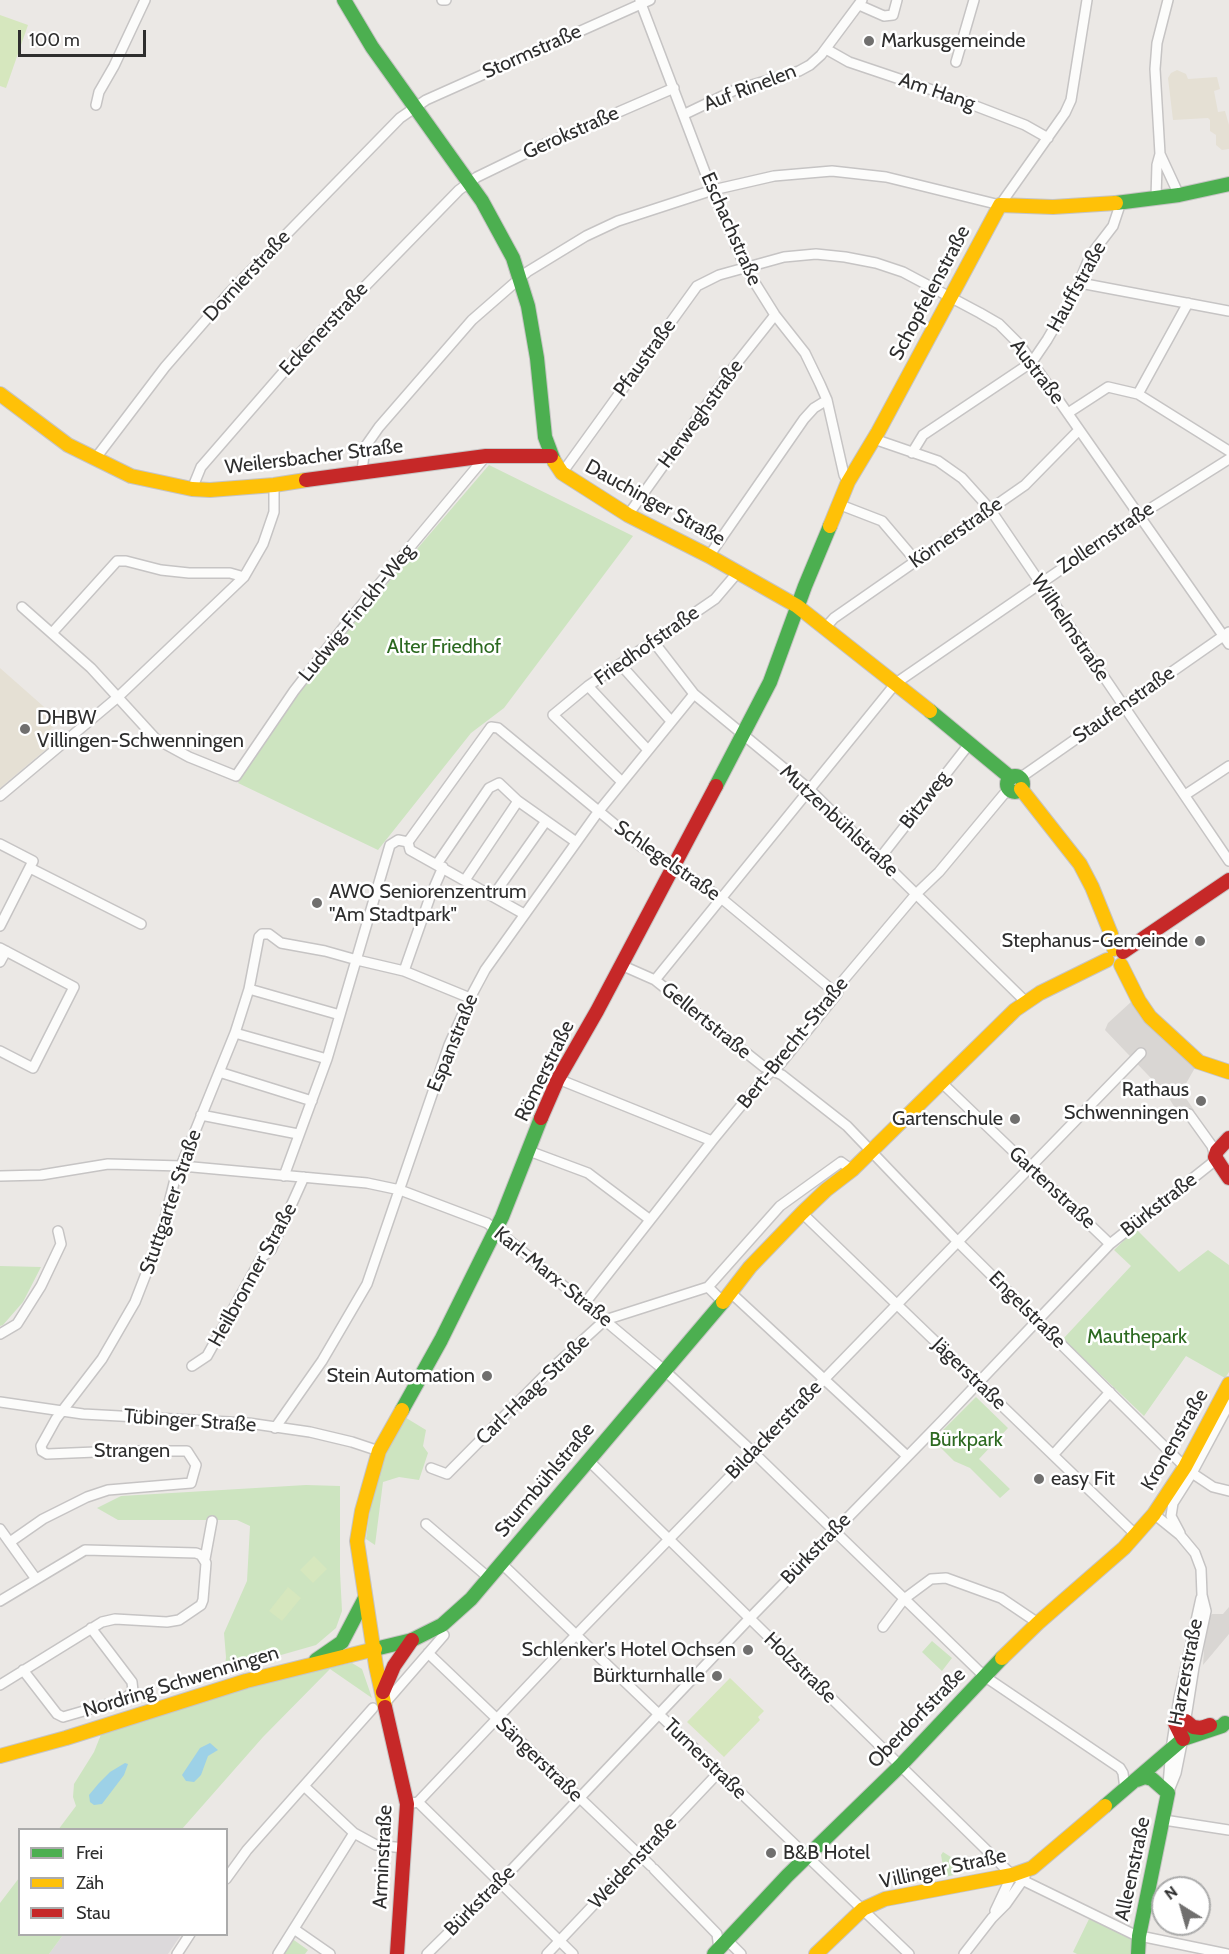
<!DOCTYPE html>
<meta charset="utf-8">
<style>
body{margin:0}
#map{position:relative;width:1229px;height:1954px;overflow:hidden;background:#ebe8e5;font-family:Cabin,sans-serif}
canvas{display:block}
.legend{position:absolute;left:18px;top:1828px;width:210px;height:108px;box-sizing:border-box;background:#fff;border:2px solid #ababab;margin:0;padding:8px 10px;list-style:none;font-size:18px;color:#2e2e2e}
.legend li{display:flex;align-items:center;gap:12px;height:30px}
.legend b{width:30px;border:2px solid #ababab}
.north{position:absolute;left:1151px;top:1876px;width:60px;height:60px;box-sizing:border-box;background:#fff;border:2px solid #ababab;border-radius:50%;rotate:323deg;font-size:16px;font-weight:700;line-height:24px;text-align:center;color:#2e2e2e}
.north::after{content:'';display:block;margin:auto;width:21px;height:27px;background:#706f6e;clip-path:polygon(50% 0,100% 100%,50% 72%,0 100%)}
.scale{position:absolute;left:18px;top:30px;width:128px;height:27px;box-sizing:border-box;border:3px solid #2e2e2e;border-top:0;padding-left:8px;font-size:18px;line-height:21px;white-space:nowrap;color:#2e2e2e;-webkit-text-stroke:4px #fff;paint-order:stroke}
</style>
<div id="map">
<canvas width="1229" height="1954"></canvas>
<ul class="legend">
<li><b style="height:8px;background:#4caf50"></b>Frei</li>
<li><b style="height:8px;background:#ffc107"></b>Zäh</li>
<li><b style="height:8px;background:#c62828"></b>Stau</li>
</ul>
<div class="north">N</div>
<div class="scale">100 m</div>
</div>
<script>
const g = document.querySelector('canvas').getContext('2d');
g.lineJoin = 'round';
function fillPath(path, color) {
  g.fillStyle = color;
  g.fill(path, 'evenodd');
}
function shape(rows) {
  const path = new Path2D();
  for (const r of rows) {
    if (r.length === 3) {
      path.moveTo(r[0] + r[2], r[1]);
      path.arc(r[0], r[1], r[2], 0, 2 * Math.PI);
      continue;
    }
    path.moveTo(r[0], r[1]);
    for (let i = 2; i < r.length; i += 2) path.lineTo(r[i], r[i + 1]);
  }
  return path;
}
function stroke(path, color, width, dash) {
  g.strokeStyle = color;
  g.lineWidth = width;
  g.lineCap = dash ? 'butt' : 'round';
  g.setLineDash(dash || []);
  g.stroke(path);
}
function write(font, color, halo, rows, align = 'center') {
  g.font = font + ' Cabin,sans-serif';
  g.lineWidth = 5;
  g.setLineDash([]);
  g.textBaseline = 'middle';
  g.strokeStyle = halo;
  g.fillStyle = color;
  for (const [text, x, y, turn = 0] of rows) {
    g.save();
    g.translate(x, y);
    g.rotate((+turn || 0) * Math.PI / 180);
    g.textAlign = isNaN(turn) ? turn : align;
    if (halo) g.strokeText(text, 0, 0);
    g.fillText(text, 0, 0);
    g.restore();
  }
}
const industrial = shape([
 [63,1935,181,1935,168,1954,49,1954]
]);
const education = shape([
 [1177,70,1186,74,1188,79,1217,77,1220,89,1214,91,1218,112,1225,111,1229,125,1229,149,1222,150,1216,145,1216,135,1210,131,1210,120,1208,118,1173,120,1168,78,1171,73],
 [0,668,60,721,42,737,50,746,0,788]
]);
const green = shape([
 [489,465,633,536,504,708,471,733,378,850,238,783,293,698,357,619],
 [1136,1229,1179,1272,1208,1250,1229,1265,1229,1372,1225,1378,1186,1356,1144,1416,1063,1339,1131,1266,1114,1250],
 [0,1266,41,1267,23,1302,3,1325,0,1326],
 [976,1397,1008,1428,979,1459,1010,1489,1000,1498,970,1468,954,1461,933,1440],
 [403,1416,426,1430,423,1446,428,1453,419,1480,399,1477,383,1482,375,1545,366,1539,374,1482],
 [306,1485,340,1486,340,1572,342,1611,336,1628,316,1645,232,1669,225,1666,226,1657,224,1633,247,1581,250,1526,237,1520,118,1520,97,1508,121,1496],
 [932,1641,952,1658,942,1671,922,1652],
 [352,1663,362,1669,372,1698,330,1669,263,1737,182,1829,58,1830,76,1806,73,1797,74,1784,94,1752,102,1732,303,1671,314,1671],
 [943,1852,954,1859,952,1861,954,1875,945,1877,941,1855],
 [19,1878,20,1934,63,1935,49,1954,0,1954,0,1903],
 [1089,1919,1134,1939,1133,1954,1077,1954,1073,1952],
 [291,1938,308,1950,305,1954,281,1954]
]);
const pitch = shape([
 [0,15,28,25,6,88,0,86],
 [314,1556,327,1569,313,1583,300,1570],
 [288,1587,301,1598,282,1621,269,1611],
 [730,1678,764,1711,758,1717,760,1720,724,1757,687,1722]
]);
const plaza = shape([
 [1131,1002,1147,1022,1196,1066,1184,1087,1183,1094,1194,1110,1182,1119,1167,1095,1105,1030,1108,1023],
 [1229,1607,1229,1634,1203,1665,1206,1621,1212,1614,1223,1614]
]);
const water = shape([
 [210,1743,218,1750,208,1756,201,1775,194,1782,186,1781,182,1775,200,1748],
 [125,1763,128,1764,124,1775,102,1804,94,1805,90,1802,89,1795,99,1783,110,1772]
]);
const street = shape([
 [442,0,446,0],
 [640,1,708,180,745,267,775,315,805,353,820,384,827,400,844,475,848,482],
 [859,5,884,16,893,15,897,0],
 [826,49,849,62,947,95,1025,125,1048,138],
 [956,62,974,0],
 [96,105,99,92,114,66,145,0],
 [685,114,735,90,799,71,810,65,821,55,862,0],
 [1160,154,1179,195],
 [1156,198,1157,165,1160,154,1155,69,1157,43,1168,0],
 [1080,283,1229,311],
 [1138,394,1188,303],
 [1068,413,1108,387,1138,394,1229,451],
 [874,439,938,461,962,478,990,509,1229,861],
 [912,453,923,435,1032,362,1047,340,1075,292,1090,256,1113,226,1121,202],
 [95,459,165,367,230,292,400,118,426,100,650,0],
 [362,471,365,447,379,427,472,320,527,272,586,236,618,221,713,190,774,176,832,171,886,177,1000,205,1065,113,1071,100,1087,0],
 [562,473,697,286,719,275,784,257,816,254,845,257,876,263,903,272,980,313,999,324,1020,345,1229,644],
 [192,489,201,467,300,353,459,190,477,177,547,143,674,88],
 [838,504,882,521,916,561],
 [628,515,733,368,775,315],
 [709,556,804,419,814,408,827,400],
 [22,607,91,668,156,739,189,757,236,776,294,691,350,619,486,456],
 [826,627,834,618,1025,485,1079,430],
 [52,633,117,561,126,561,161,570,189,573,230,573,244,577],
 [653,641,694,694,809,789,1026,1002],
 [621,665,671,721],
 [588,686,648,750],
 [1020,778,1229,632],
 [622,782,553,715,588,686,715,599,738,572],
 [1185,795,1229,766],
 [0,796,118,697,244,577,263,544,274,512,274,485],
 [0,844,33,861,0,926],
 [880,858,970,743],
 [437,864,489,788,499,783,518,801,576,842],
 [30,868,141,924],
 [465,880,518,801],
 [493,896,546,821],
 [524,914,410,850,408,842,491,727,498,728,642,847,674,866,721,898,837,994],
 [0,948,74,987,33,1068,0,1051],
 [0,962,6,951],
 [621,965,655,980,764,1067,782,1075,847,1126,958,1242,1185,1467],
 [404,971,430,897,443,867],
 [655,980,896,683,1140,515,1229,459],
 [249,989,340,1015],
 [235,1033,327,1059],
 [219,1072,312,1101],
 [558,1079,712,1141],
 [941,1082,1110,1244],
 [201,1115,298,1134],
 [529,1151,588,1173,649,1219],
 [0,1176,41,1175,108,1164,182,1166,367,1183,400,1190,487,1223,503,1235,664,1370,753,1452,984,1676,1120,1768,1123,1773,1125,1789],
 [284,1176,327,1059,390,845,398,840,408,842],
 [802,1213,1136,1535],
 [730,1292,907,1456],
 [723,1302,708,1287,780,1206,841,1162,852,1170],
 [585,1303,712,1141,763,1079,781,1063,837,994,841,983,916,894,939,872,1009,788],
 [0,1334,17,1324,41,1286,61,1244,58,1231],
 [192,1366,207,1356,262,1257,271,1250,304,1177],
 [0,1402,83,1414,248,1423,310,1432,352,1442,379,1451],
 [275,1428,322,1361,367,1284,449,1045,470,998,485,970,598,812,694,694],
 [1053,1455,1110,1392],
 [588,1460,1012,1875,1135,1935,1227,1954],
 [431,1468,447,1474,550,1370,605,1320,708,1287],
 [1192,1473,1213,1487,1229,1491],
 [1154,1514,1180,1535,1195,1553,1201,1569,1202,1595,1206,1611,1194,1667,1185,1724],
 [426,1524,489,1578],
 [0,1529,36,1579],
 [1180,1533,1171,1516,1173,1503,1192,1473,1229,1404],
 [10,1542,43,1519,87,1497,108,1490,191,1483,196,1465,187,1451,120,1451,47,1454,42,1451,41,1446,56,1419,102,1359,135,1302,160,1238,174,1183,235,1033,249,989,259,937,262,934,269,934,281,943,325,951,357,960,404,971,470,998],
 [205,1559,212,1521],
 [501,1563,909,1954],
 [0,1601,85,1550,196,1553,201,1555,206,1563,203,1600,201,1605,179,1620,167,1622,115,1619,102,1622,0,1685],
 [883,1627,904,1599,931,1579,946,1578,1001,1598,1038,1623],
 [428,1653,651,1866],
 [23,1670,57,1714,63,1717,125,1699,133,1691,132,1682,91,1628],
 [385,1703,444,1635],
 [1168,1785,1171,1749,1179,1698,1201,1598],
 [304,1786,354,1833,376,1845,404,1848],
 [1168,1793,1176,1773,1183,1738],
 [418,1802,573,1954],
 [407,1804,418,1802,576,1635,1141,1053],
 [1164,1820,1229,1830],
 [654,1869,717,1934,719,1949],
 [226,1879,247,1850,373,1708],
 [995,1911,1012,1875],
 [294,1929,330,1954],
 [727,1940,741,1954],
 [177,1954,190,1934],
 [278,1954,354,1833],
 [427,1954,500,1882,749,1619,943,1420,1110,1244,1212,1163,1215,1157,1212,1146,1189,1114],
 [547,1954,719,1772],
 [964,1954,992,1918,1006,1904,1025,1877]
]);
const fast = shape([
 [344,0,372,47,482,201,513,258,528,306,537,358,545,437,554,461],
 [1116,203,1179,195,1229,184],
 [930,711,1011,778],
 [1015,784,8],
 [716,786,770,682,805,586,830,526],
 [402,1410,441,1340,502,1217,541,1118],
 [375,1649,412,1640,442,1625,471,1599,723,1302],
 [316,1660,342,1642,365,1598],
 [1137,1780,1145,1777,1152,1779,1168,1793,1139,1936,1138,1954],
 [1105,1806,1183,1739,1222,1726,1225,1723],
 [714,1954,787,1876,900,1766,1002,1658]
]);
const slow = shape([
 [0,394,68,445,131,476,192,489,210,490,274,485,306,480],
 [554,461,562,473,628,515,709,556,797,606,930,711],
 [830,526,848,482,878,432,1000,205,1053,207,1116,203],
 [1021,789,1080,864,1092,887,1111,934,1114,949],
 [1121,965,1139,1001,1150,1017,1199,1062,1229,1072],
 [723,1302,750,1267,802,1213,826,1190,852,1170,1015,1010,1040,993,1107,960],
 [1002,1658,1038,1623,1124,1548,1154,1514,1185,1467,1229,1384],
 [385,1707,376,1666,357,1541,362,1511,379,1451,402,1410],
 [0,1756,66,1738,246,1681,375,1649],
 [816,1954,863,1909,885,1899,1012,1875,1032,1868,1105,1806]
]);
const jam = shape([
 [306,480,486,456,551,456],
 [1123,952,1229,880],
 [541,1118,558,1079,597,1011,716,786],
 [1229,1138,1217,1151,1215,1157,1229,1178],
 [383,1692,394,1666,412,1640],
 [385,1707,407,1804,397,1954],
 [1186,1721,1193,1727,1201,1728,1210,1725],
 [1175,1723,1183,1739]
]);
const markers = [
 [869,41,6,"#706f6e"],
 [25,729,6,"#706f6e"],
 [317,903,6,"#706f6e"],
 [1200,941,6,"#706f6e"],
 [1201,1101,6,"#706f6e"],
 [1015,1119,6,"#706f6e"],
 [487,1376,6,"#706f6e"],
 [1039,1479,6,"#706f6e"],
 [748,1650,6,"#706f6e"],
 [717,1676,6,"#706f6e"],
 [771,1853,6,"#706f6e"]
];
const poiNames = [
 ["Markusgemeinde",881,41,"left"],
 ["DHBW",37,718,"left"],
 ["Villingen-Schwenningen",37,741,"left"],
 ["AWO Seniorenzentrum",329,892,"left"],
 ["\"Am Stadtpark\"",329,915,"left"],
 ["Stephanus-Gemeinde",1188,941],
 ["Rathaus",1189,1090],
 ["Schwenningen",1189,1113],
 ["Gartenschule",1003,1119],
 ["Stein Automation",475,1376],
 ["easy Fit",1051,1479,"left"],
 ["Schlenker's Hotel Ochsen",736,1650],
 ["Bürkturnhalle",705,1676],
 ["B&B Hotel",783,1853,"left"]
];
const streetNames = [
 ["Stormstraße",532,52,-24],
 ["Auf Rinelen",750,88,-21],
 ["Am Hang",937,92,19],
 ["Gerokstraße",571,133,-24],
 ["Eschachstraße",731,229,66],
 ["Dornierstraße",247,276,-47],
 ["Hauffstraße",1077,287,-61],
 ["Schopfelenstraße",930,293,-62],
 ["Eckenerstraße",324,329,-47],
 ["Pfaustraße",645,358,-54],
 ["Austraße",1037,372,53],
 ["Herweghstraße",701,414,-54],
 ["Weilersbacher Straße",314,457,-7],
 ["Dauchinger Straße",655,503,29],
 ["Körnerstraße",956,533,-35],
 ["Zollernstraße",1106,538,-34],
 ["Ludwig-Finckh-Weg",357,613,-51],
 ["Wilhelmstraße",1070,628,56],
 ["Friedhofstraße",647,646,-35],
 ["Staufenstraße",1124,705,-35],
 ["Bitzweg",925,800,-52],
 ["Mutzenbühlstraße",839,821,43],
 ["Schlegelstraße",667,861,35],
 ["Gellertstraße",706,1021,39],
 ["Espanstraße",453,1043,-68],
 ["Bert-Brecht-Straße",793,1043,-51],
 ["Römerstraße",545,1071,-64],
 ["Gartenstraße",1052,1188,43],
 ["Stuttgarter Straße",171,1202,-71],
 ["Bürkstraße",1159,1205,-38],
 ["Heilbronner Straße",253,1275,-61],
 ["Karl-Marx-Straße",553,1277,39],
 ["Engelstraße",1027,1310,45],
 ["Jägerstraße",969,1374,44],
 ["Carl-Haag-Straße",533,1390,-44],
 ["Tübinger Straße",190,1421,4],
 ["Bildackerstraße",774,1430,-46],
 ["Kronenstraße",1175,1440,-60],
 ["Strangen",132,1451],
 ["Sturmbühlstraße",545,1480,-50],
 ["Bürkstraße",816,1549,-46],
 ["Holzstraße",800,1668,44],
 ["Harzerstraße",1186,1672,-79],
 ["Nordring Schwenningen",181,1682,-17],
 ["Oberdorfstraße",917,1718,-46],
 ["Turnerstraße",705,1759,44],
 ["Sängerstraße",539,1760,44],
 ["Arminstraße",383,1857,-87],
 ["Weidenstraße",633,1863,-47],
 ["Villinger Straße",943,1869,-12],
 ["Alleenstraße",1133,1869,-78],
 ["Bürkstraße",480,1901,-45]
];
const parkNames = [
 ["Alter Friedhof",444,647],
 ["Mauthepark",1137,1337],
 ["Bürkpark",966,1440]
];
fillPath(industrial, '#dcd9db');
fillPath(education, '#e5e0d4');
fillPath(green, '#cde4c0');
fillPath(pitch, '#d6e7be');
fillPath(plaza, '#d9d6d3');
fillPath(water, '#9dd1e7');
stroke(street, '#c6c4c4', 12);
stroke(fast, '#c6c4c4', 16);
stroke(slow, '#c6c4c4', 16);
stroke(jam, '#c6c4c4', 16);
stroke(street, '#fcfcfb', 9);
stroke(fast, '#4caf50', 14);
stroke(slow, '#ffc107', 14);
stroke(jam, '#c62828', 14);
for (const [x, y, r, color] of markers) {
  const dot = new Path2D();
  dot.arc(x, y, r, 0, 2 * Math.PI);
  g.fillStyle = color;
  g.fill(dot);
  stroke(dot, '#fff', 2);
}
write('20px', '#2e2e2e', '#fff', poiNames, 'right');
write('20px', '#2e2e2e', '#fff', streetNames);
write('20px', '#2c6920', '#fff', parkNames);
</script>
